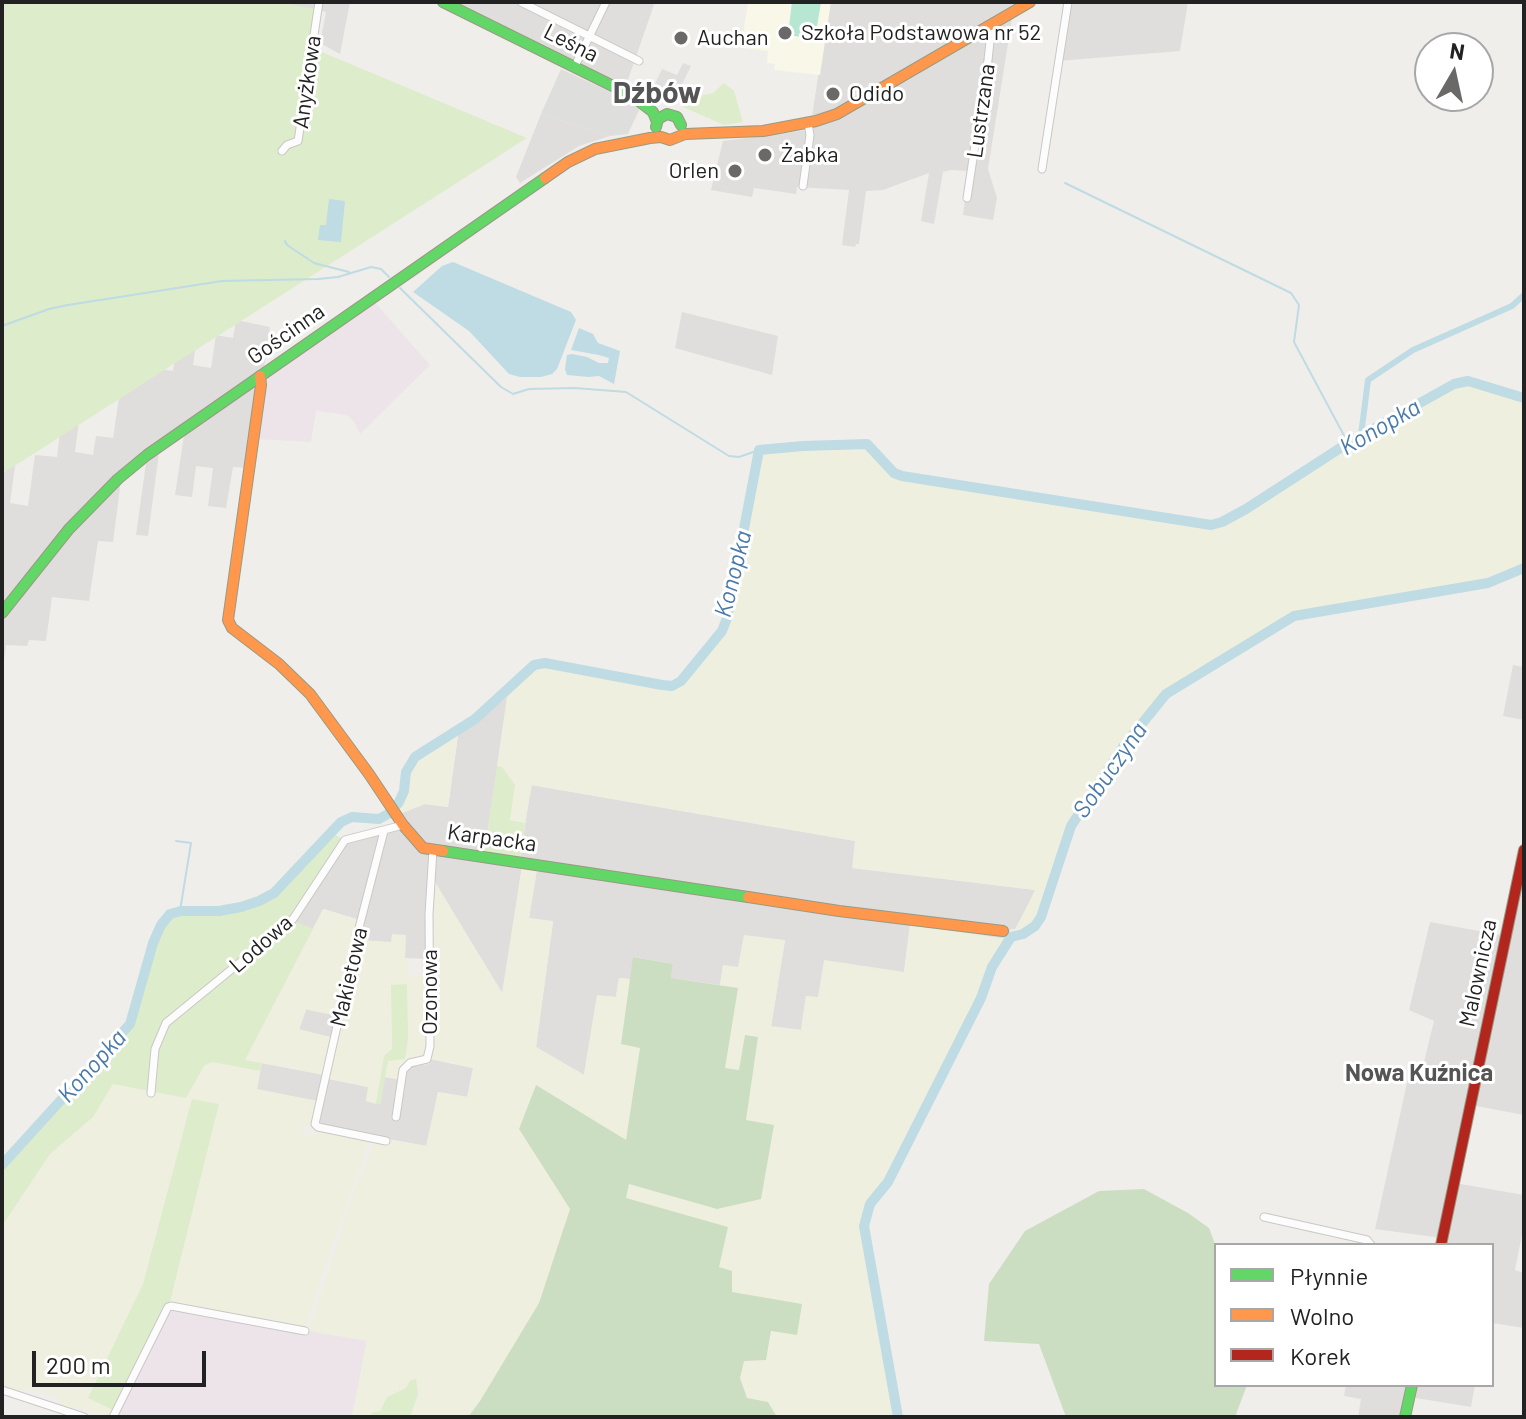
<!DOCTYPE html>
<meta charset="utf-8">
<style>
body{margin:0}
#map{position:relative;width:1526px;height:1419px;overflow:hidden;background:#f0eeeb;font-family:Barlow,sans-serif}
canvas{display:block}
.frame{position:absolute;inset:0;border:4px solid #222;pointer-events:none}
.legend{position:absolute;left:1214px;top:1243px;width:280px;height:144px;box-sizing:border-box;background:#fff;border:2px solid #a7a7a7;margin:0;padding:10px 14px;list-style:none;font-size:24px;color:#222}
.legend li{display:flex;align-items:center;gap:16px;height:40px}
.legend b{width:40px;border:2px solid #a7a7a7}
.north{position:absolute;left:1414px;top:32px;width:80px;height:80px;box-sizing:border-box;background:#fff;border:2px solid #a7a7a7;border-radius:50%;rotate:9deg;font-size:22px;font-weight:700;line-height:32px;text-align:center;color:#222}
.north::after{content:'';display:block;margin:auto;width:28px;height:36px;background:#6a6968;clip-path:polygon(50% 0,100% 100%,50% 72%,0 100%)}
.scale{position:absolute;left:32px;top:1351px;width:174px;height:36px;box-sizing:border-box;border:4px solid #222;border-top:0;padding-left:10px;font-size:24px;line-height:28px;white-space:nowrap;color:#222;-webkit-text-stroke:6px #fff;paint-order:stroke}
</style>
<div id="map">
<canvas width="1526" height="1419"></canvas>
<div class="frame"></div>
<ul class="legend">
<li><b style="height:10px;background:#63d668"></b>Płynnie</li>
<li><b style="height:10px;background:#ff974d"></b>Wolno</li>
<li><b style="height:10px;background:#b3261e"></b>Korek</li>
</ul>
<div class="north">N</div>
<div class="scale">200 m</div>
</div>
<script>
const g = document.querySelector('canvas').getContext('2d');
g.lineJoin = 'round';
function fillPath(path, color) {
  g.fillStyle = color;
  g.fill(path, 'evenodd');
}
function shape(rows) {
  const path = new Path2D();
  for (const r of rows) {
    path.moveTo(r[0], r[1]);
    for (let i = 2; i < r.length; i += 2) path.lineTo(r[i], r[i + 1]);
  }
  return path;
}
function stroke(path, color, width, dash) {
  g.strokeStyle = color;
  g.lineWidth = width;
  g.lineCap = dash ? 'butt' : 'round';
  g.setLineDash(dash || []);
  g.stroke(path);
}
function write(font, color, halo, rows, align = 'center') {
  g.font = font + ' Barlow,sans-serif';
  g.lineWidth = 6;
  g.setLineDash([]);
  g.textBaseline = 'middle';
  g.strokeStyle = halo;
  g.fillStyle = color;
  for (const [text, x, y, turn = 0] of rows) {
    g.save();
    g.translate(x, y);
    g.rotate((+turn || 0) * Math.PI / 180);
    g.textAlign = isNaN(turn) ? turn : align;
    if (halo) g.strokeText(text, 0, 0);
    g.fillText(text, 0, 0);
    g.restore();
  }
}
const residential = shape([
 [277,2,350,2,340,54,320,43,326,12],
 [443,2,655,2,624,91],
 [829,2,1030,2,1013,12,988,169,997,198,993,220,963,215,969,171,951,170,943,172,934,224,921,221,929,173,883,190,866,191,859,244,856,244,855,247,842,245,849,190,797,187,796,194,754,188,752,197,711,190,723,141,807,130,811,124],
 [1067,2,1188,2,1180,51,1058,61],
 [541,114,610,136,579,146,520,183,516,177],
 [203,291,193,365,211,368,216,335,233,338,236,320,270,327,249,468,233,467,226,508,208,506,213,468,196,466,192,497,175,495,185,429,160,445,148,536,136,535,147,456,119,479,120,488,113,542,98,541,89,601,52,597,46,641,29,640,27,646,6,645,2,676,2,457,16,459,10,503,28,506,35,455,57,457,67,375,85,377,75,452,93,455,96,436,113,438,124,364,173,371,185,292],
 [682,312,778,336,772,375,675,348],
 [1513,665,1524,667,1524,720,1503,716],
 [508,696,484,855,423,845,398,814,425,804,448,807,458,735],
 [531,785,856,841,853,868,1036,890,1015,929,1006,939,910,925,904,972,818,998,806,996,801,1030,771,1027,785,940,738,968,723,966,720,985,671,978,673,964,634,957,630,979,619,978,616,997,597,996,584,1075,536,1047,553,922,529,918,538,864,520,860],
 [397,822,421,850,522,866,503,994,434,882,432,959,405,958,356,934,359,920,324,909,313,929,290,920,342,839],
 [1524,850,1524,1115,1471,1105,1455,1183,1524,1195,1524,1224,1515,1270,1524,1273,1524,1328,1492,1323,1492,1245,1441,1245,1442,1238,1375,1229,1408,1078,1420,1078,1434,1021,1409,1010,1430,922,1506,936],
 [306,1009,339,1016,334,1038,299,1030],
 [430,1059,473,1068,467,1097,438,1092,427,1146,322,1127,257,1089,262,1063,329,1076,329,1079,368,1087,380,1104,385,1077,404,1080,408,1067,429,1064],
 [1346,1385,1475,1385,1471,1407,1410,1397,1405,1417,1358,1417,1361,1399,1344,1396]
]);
const industrial = shape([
 [372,299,430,365,360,434,354,421,346,415,316,411,311,442,254,439,260,376],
 [170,1302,337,1336,342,1335,367,1340,352,1417,114,1417]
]);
const education = shape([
 [748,2,831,2,820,75,774,70,775,64,767,63,768,51,741,48]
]);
const religious = shape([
 [561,69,641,106,628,134,610,136,541,114]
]);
const farmland = shape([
 [1468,381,1524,398,1524,568,1488,583,1294,616,1166,694,1123,747,1071,826,1041,917,1035,926,1023,934,1011,937,992,967,981,998,888,1182,870,1204,864,1226,898,1417,777,1417,768,1402,747,1398,740,1378,744,1361,766,1360,772,1331,797,1335,732,1293,719,1267,728,1227,626,1199,628,1184,717,1209,774,1125,746,1121,739,1070,724,1068,738,988,720,985,723,965,738,967,744,935,785,940,771,1026,801,1030,806,996,818,997,824,960,904,972,910,925,1006,939,1011,929,1016,929,1035,890,852,868,855,841,532,785,525,823,510,820,502,767,497,766,507,697,458,735,448,807,425,804,400,814,395,807,399,802,404,791,406,772,415,757,475,719,530,668,540,663,662,685,672,686,681,681,721,631,727,618,759,450,803,446,867,444,894,473,902,476,1211,525,1222,522,1246,509,1361,435,1454,384],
 [522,866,537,868,529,918,553,921,536,1047,584,1075,597,995,616,997,619,978,630,979,621,1043,640,1047,626,1141,535,1086,519,1129,570,1209,539,1303,480,1401,468,1417,410,1417,418,1394,416,1380,406,1388,387,1397,380,1411,373,1412,369,1417,352,1417,367,1341,309,1331,354,1191,375,1141,391,1142,391,1140,426,1146,438,1092,468,1097,473,1068,430,1059,434,880,502,993],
 [323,909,360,920,339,1016,308,1010,308,1005,299,1029,334,1038,325,1075,245,1060],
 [392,934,406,935,405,958,409,958,409,976,429,976,430,1025,426,1057,411,1062,401,1080,385,1077,388,1060,405,1059,391,986,392,1049,384,1056,376,1104,366,1101,368,1087,329,1079,329,1076,327,1076,356,953,362,940,391,942],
 [213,1062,260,1071,257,1089,318,1101,313,1124,303,1127,302,1134,313,1136,315,1128,367,1139,369,1142,320,1280,306,1327,300,1329,170,1302,219,1105,192,1100,143,1284,89,1397,115,1411,113,1415,108,1417,76,1408,61,1408,58,1407,60,1397,25,1388,23,1395,2,1388,2,1226,6,1218,50,1154,93,1117,113,1084,186,1098,204,1066]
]);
const grass = shape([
 [2,2,277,2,316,9,310,47,527,138,2,474],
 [724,83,734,91,743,122,724,125,683,107,690,98,713,93],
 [497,766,502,767,515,785,510,820,525,823,520,859,484,854],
 [333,833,342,839,291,920,313,929,245,1060,262,1063,260,1071,212,1062,204,1066,186,1098,113,1084,93,1117,50,1154,2,1226,2,1169,133,1024,157,941,167,920,175,915,229,912,265,903,281,890],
 [407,984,408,1039,405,1059,388,1061,380,1104,376,1104,384,1056,392,1049,391,985],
 [192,1099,219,1104,170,1302,115,1411,88,1398,143,1284],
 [416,1379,418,1394,410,1417,369,1417,373,1412,380,1411,387,1397,406,1388,410,1381]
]);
const forest = shape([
 [633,957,673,964,671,978,738,988,725,1068,739,1070,745,1035,758,1037,746,1120,774,1125,761,1199,717,1209,629,1184,626,1198,728,1227,719,1267,732,1271,732,1292,802,1304,797,1335,771,1331,766,1360,744,1361,740,1378,747,1398,768,1402,777,1417,468,1417,480,1401,539,1303,570,1209,519,1129,536,1085,626,1140,640,1048,621,1044],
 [1144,1189,1188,1213,1209,1228,1216,1247,1216,1385,1247,1385,1235,1417,1066,1417,1039,1344,984,1341,989,1284,1025,1231,1099,1191]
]);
const pitch = shape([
 [792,2,821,2,815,39,788,35]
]);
const parking = shape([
 [683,63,691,66,674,101,652,90,662,69,677,75]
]);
const water = shape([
 [329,199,345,201,341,242,318,240,320,225,326,225],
 [453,262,571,312,576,320,557,369,552,374,541,377,520,377,509,374,469,331,413,292,442,266],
 [579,328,593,334,598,343,620,351,614,384,599,376,589,377,567,375,565,369,567,355,572,354,587,357,599,363,608,363,609,358,599,355,571,350]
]);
const stream = shape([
 [1065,183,1291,293,1299,305,1294,342,1348,443],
 [285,241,287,245,314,263,349,272],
 [400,288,501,387,513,394,529,389,575,388,626,392,729,456,739,457,759,450],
 [2,326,49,309,68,305,222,281,318,279,338,277,371,267,381,269,389,277],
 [176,841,191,843,180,911]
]);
const canal = shape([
 [1361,435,1368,380,1413,350,1512,306,1524,295]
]);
const river = shape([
 [2,1165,130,1024,153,943,161,925,170,914,181,911,219,911,241,907,259,901,274,893,341,822,352,817,379,819,388,814,399,802,404,791,406,772,415,757,475,719,534,665,545,663,662,685,672,686,681,681,722,631,727,618,759,450,803,446,867,444,894,473,902,476,1211,525,1222,522,1246,509,1348,443,1454,384,1468,381,1524,398],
 [898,1417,864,1226,870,1204,888,1182,981,998,992,967,1011,937,1023,934,1035,926,1041,917,1071,826,1123,747,1166,694,1294,616,1488,583,1524,568]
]);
const street = shape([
 [521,2,639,61],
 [575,66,606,2],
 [282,151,287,145,298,141,319,2],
 [1042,169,1068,2],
 [803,186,810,135,808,123],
 [967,198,988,60,992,24],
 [384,831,360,924,315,1124,318,1127,386,1141],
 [151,1093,155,1049,166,1023,293,919,345,840,403,825],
 [396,1117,403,1070,410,1063,427,1059,430,1046,429,914,433,850],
 [1264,1217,1367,1240,1371,1245],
 [2,1390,84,1417],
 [113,1417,168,1307,171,1306,305,1331]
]);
const fast = shape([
 [443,2,631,95,653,112,657,122],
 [656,127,658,119,667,114,677,117,681,125],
 [2,613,69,529,118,479,147,455,545,178],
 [443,851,748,897],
 [1405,1417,1412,1385]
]);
const slow = shape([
 [545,178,568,162,595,149,650,138,661,137,670,140,685,134,763,131,816,121,837,114,1030,2],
 [260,376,261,385,228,620,232,628,279,664,310,694,369,774,403,825,423,848,443,851],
 [748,897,839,911,1003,931]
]);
const jam = shape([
 [1441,1245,1524,850]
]);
const markers = [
 [785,33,8,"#6a6968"],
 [681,38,8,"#6a6968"],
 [833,94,8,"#6a6968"],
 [765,155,8,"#6a6968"],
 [735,171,8,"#6a6968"]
];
const poiNames = [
 ["Szkoła Podstawowa nr 52",801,33],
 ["Auchan",697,38],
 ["Odido",849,94],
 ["Żabka",781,155],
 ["Orlen",719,171,"right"]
];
const streetNames = [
 ["Leśna",571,43,27],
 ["Anyżkowa",307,82,-82],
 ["Lustrzana",981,111,-82],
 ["Gościnna",286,334,-35],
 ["Karpacka",492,838,8],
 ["Lodowa",261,944,-41],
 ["Malownicza",1478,973,-78],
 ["Makietowa",349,977,-77],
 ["Ozonowa",430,992,-90]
];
const waterNames = [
 ["Konopka",1380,427,-30],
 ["Konopka",733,574,-76],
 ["Sobuczyna",1110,770,-55],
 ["Konopka",92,1066,-48]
];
const neighbourhoodNames = [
 ["Nowa Kuźnica",1419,1073]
];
const districtNames = [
 ["Dźbów",657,93]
];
fillPath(residential, '#dfdedc');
fillPath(industrial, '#ede4e9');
fillPath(education, '#f8f7e8');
fillPath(religious, '#dededc');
fillPath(farmland, '#efefdf');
fillPath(grass, '#ddeccb');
fillPath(forest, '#cbdec1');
fillPath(pitch, '#b7e6d2');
fillPath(parking, '#e0dfde');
fillPath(water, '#bfdbe3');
stroke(stream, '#bfdbe3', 2);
stroke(canal, '#bfdbe3', 6);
stroke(river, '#bfdbe3', 10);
stroke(street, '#c9c8c7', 9);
stroke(fast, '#999a82', 12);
stroke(slow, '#999a82', 12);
stroke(jam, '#999a82', 12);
stroke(street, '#fdfcfc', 7);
stroke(fast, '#63d668', 10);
stroke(slow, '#ff974d', 10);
stroke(jam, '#b3261e', 10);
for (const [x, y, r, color] of markers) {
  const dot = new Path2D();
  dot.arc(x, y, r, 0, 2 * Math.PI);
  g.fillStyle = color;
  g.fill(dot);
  stroke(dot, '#fff', 3);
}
write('22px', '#222', '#fff', poiNames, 'left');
write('22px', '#222', '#fff', streetNames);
write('italic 24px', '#4a7aab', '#fff', waterNames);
write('bold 24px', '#555', '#fff', neighbourhoodNames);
write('bold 30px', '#555', '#fff', districtNames);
</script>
